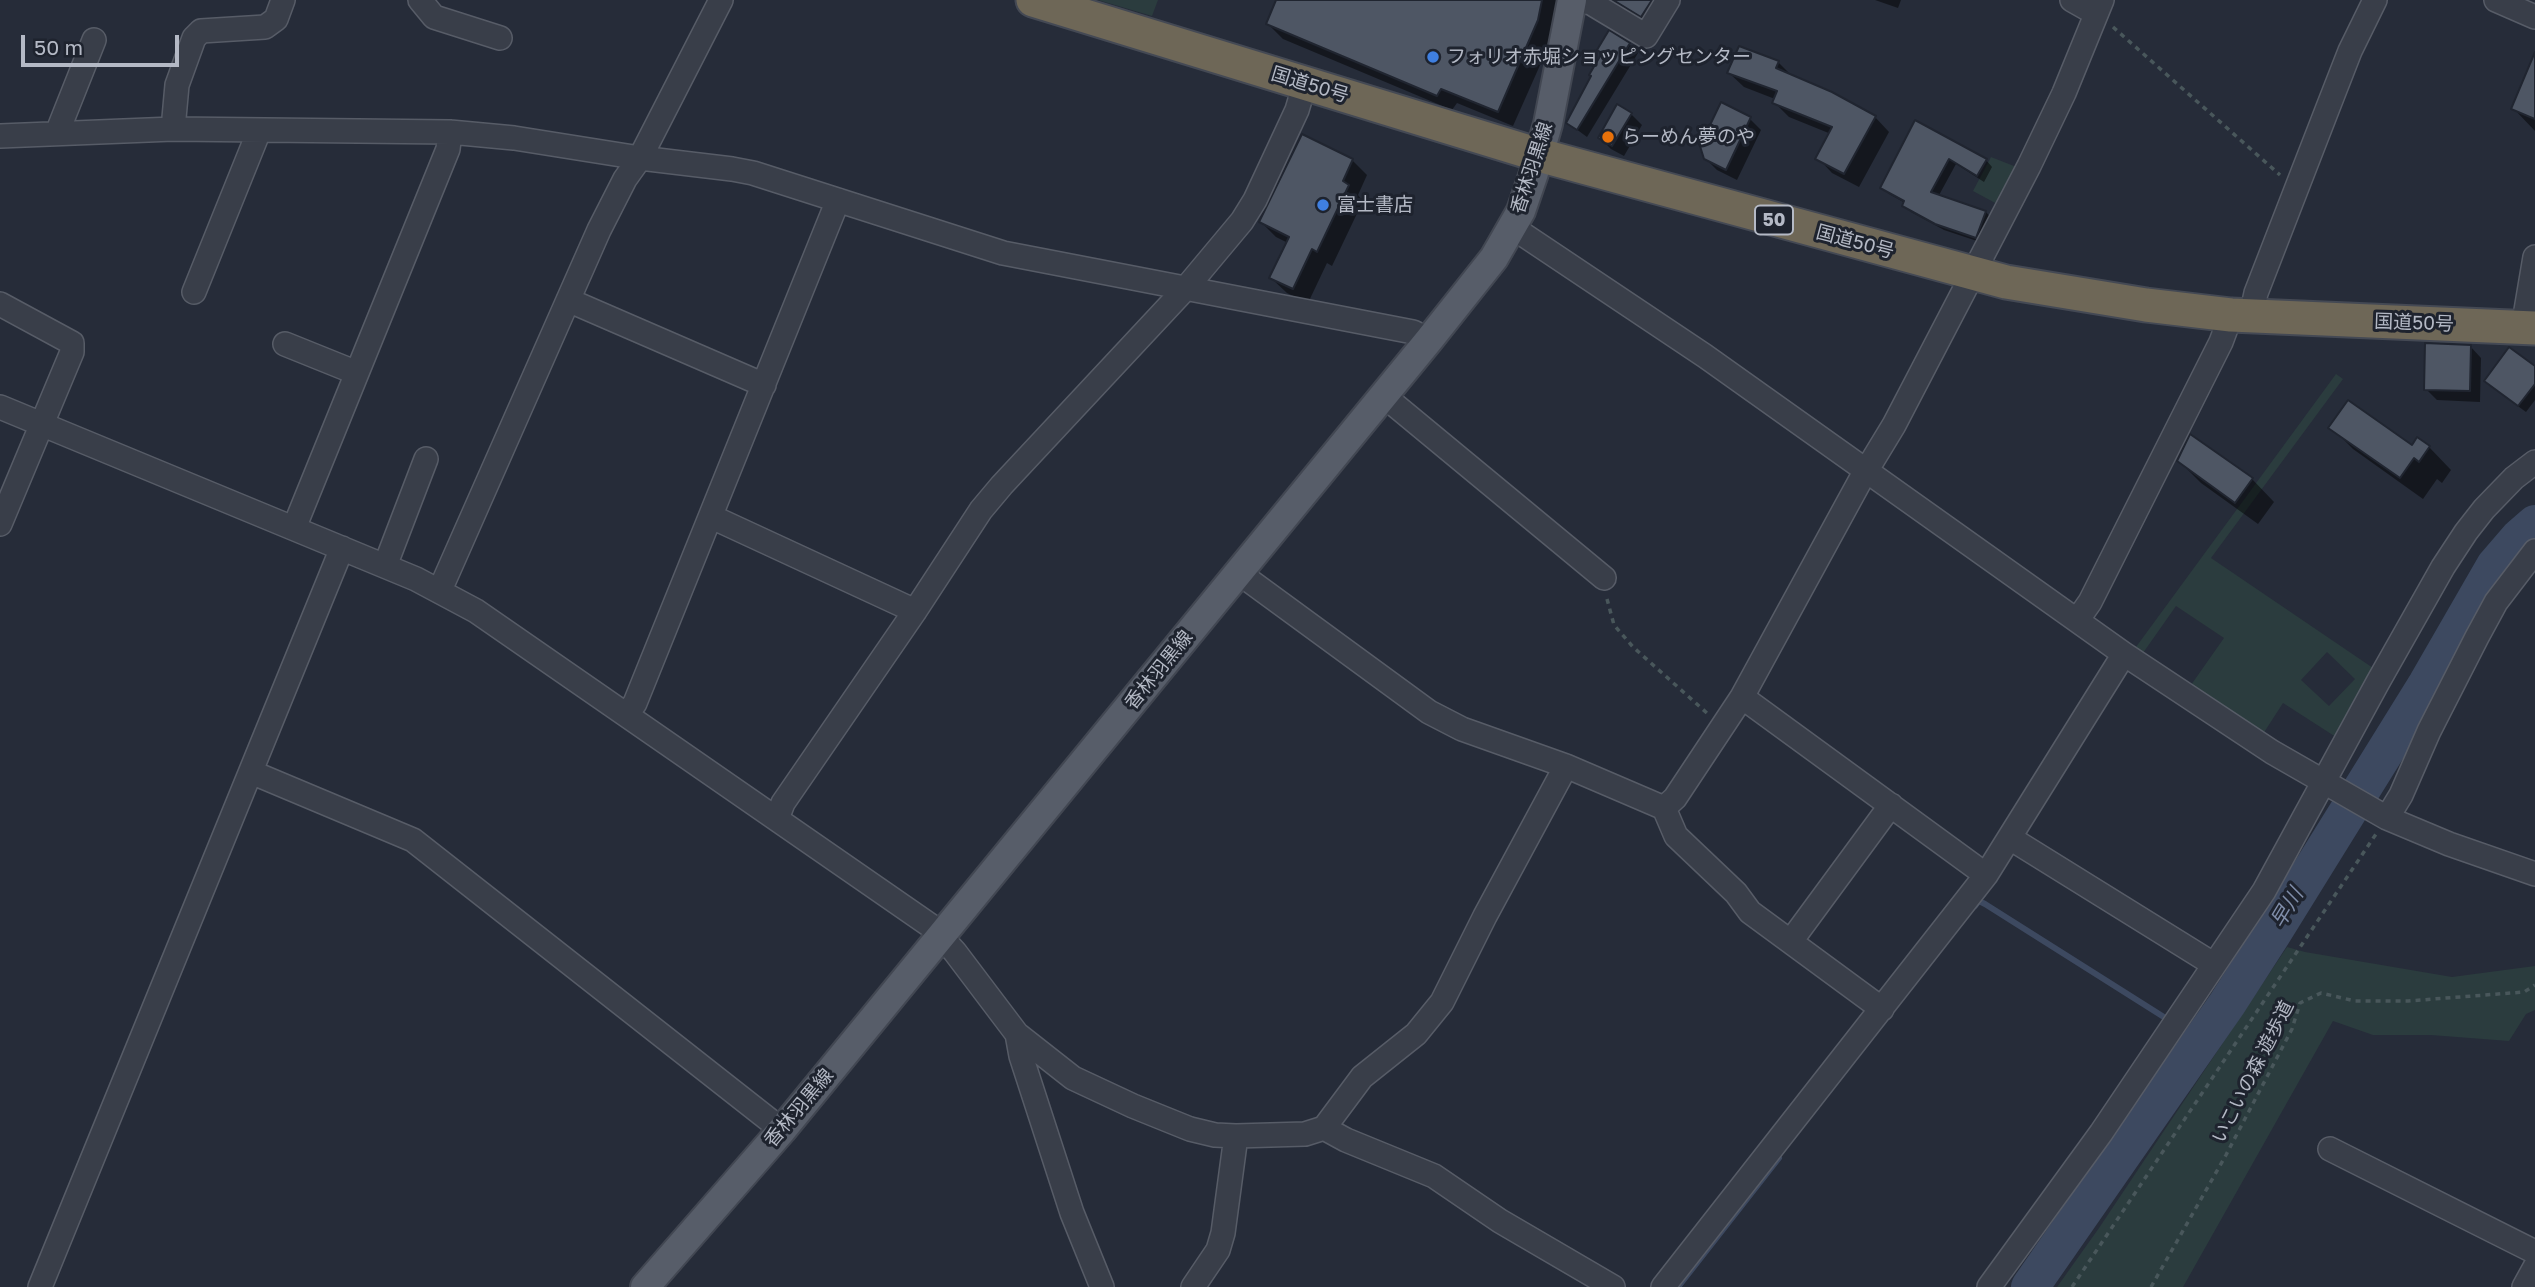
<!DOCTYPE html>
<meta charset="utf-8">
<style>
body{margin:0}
#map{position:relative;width:2535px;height:1287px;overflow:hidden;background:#262c39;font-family:"Golos Text",sans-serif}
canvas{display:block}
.scale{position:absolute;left:21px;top:35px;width:158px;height:32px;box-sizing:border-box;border:4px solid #b4b9c5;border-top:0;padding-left:9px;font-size:21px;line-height:24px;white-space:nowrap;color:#b4b9c5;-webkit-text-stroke:5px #1e232e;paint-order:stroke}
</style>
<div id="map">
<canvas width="2535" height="1287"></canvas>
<div class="scale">50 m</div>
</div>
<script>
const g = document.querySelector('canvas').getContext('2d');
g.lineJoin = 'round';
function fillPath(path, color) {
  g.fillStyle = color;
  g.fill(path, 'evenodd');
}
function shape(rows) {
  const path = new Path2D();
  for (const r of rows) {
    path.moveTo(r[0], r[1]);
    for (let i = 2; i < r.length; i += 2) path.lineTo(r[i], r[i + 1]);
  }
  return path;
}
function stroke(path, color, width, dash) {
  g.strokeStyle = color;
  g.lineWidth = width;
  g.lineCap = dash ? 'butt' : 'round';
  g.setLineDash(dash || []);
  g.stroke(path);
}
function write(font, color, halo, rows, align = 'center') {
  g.font = font + ' "Golos Text","Noto Sans JP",sans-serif';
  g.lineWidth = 6;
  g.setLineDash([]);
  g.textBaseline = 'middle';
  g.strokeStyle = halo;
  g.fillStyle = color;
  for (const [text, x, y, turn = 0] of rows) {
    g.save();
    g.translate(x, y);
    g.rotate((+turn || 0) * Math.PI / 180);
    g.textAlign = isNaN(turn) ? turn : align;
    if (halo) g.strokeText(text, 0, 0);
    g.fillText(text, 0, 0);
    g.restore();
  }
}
const green = shape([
 [1098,0,1158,0,1152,16],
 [1991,157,2019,168,1999,205,1973,191],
 [2336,374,2343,379,2211,558,2376,670,2339,739,2283,703,2263,734,2191,685,2224,638,2176,606,2143,653,2136,647],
 [2327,652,2355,679,2329,706,2301,680],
 [2287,947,2305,952,2452,977,2535,966,2535,1010,2526,1014,2509,1041,2431,1035,2373,1035,2333,1021,2183,1287,2057,1287,2099,1228]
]);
const shadow = shape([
 [1278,0,1560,0,1553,36,1513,126,1457,103,1452,110,1283,39,1268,24],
 [1621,0,1670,0,1653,27,1631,14,1620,2],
 [1875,0,1901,0,1898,8],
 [1629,44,1638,53,1587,137,1568,123,1593,76],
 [2535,57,2535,131,2513,108],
 [1778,62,1793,77,1875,117,1889,132,1859,187,1832,173,1818,158,1831,134,1789,117,1774,102,1775,99,1744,87,1729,73],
 [1631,114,1642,125,1624,156,1611,149,1600,138],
 [1750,119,1761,130,1737,180,1717,170,1705,158],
 [1916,123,1986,160,1992,167,1984,182,1956,164,1938,197,1986,212,1992,219,1983,243,1944,230,1911,212,1904,205,1905,203,1889,194,1882,187],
 [1352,160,1367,175,1358,195,1363,201,1332,266,1327,263,1308,303,1287,293,1271,278,1288,243,1276,237,1261,222],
 [2470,346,2481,358,2480,402,2437,400,2426,389],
 [2535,368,2535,400,2526,412,2493,388],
 [2331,427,2412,447,2429,447,2451,470,2442,483,2437,479,2423,499,2353,449],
 [2179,461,2252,479,2274,502,2258,524,2201,483]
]);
const stream = shape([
 [1975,906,1979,901,1985,904,2167,1019],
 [2216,998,2227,1004],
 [1678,1287,1779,1158]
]);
const river = shape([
 [2030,1287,2227,1004,2272,934,2427,684,2495,566,2520,537,2535,524]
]);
const building = shape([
 [1276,0,1542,0,1538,20,1498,112,1441,89,1437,96,1266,24,1276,0],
 [1613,0,1652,0,1641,17,1613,0],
 [1609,30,1630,43,1577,130,1566,123,1591,76,1589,75,1602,53,1597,50,1609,30],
 [1739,46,1779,61,1776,68,1832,92,1876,116,1844,174,1815,159,1832,127,1772,103,1777,91,1727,73,1739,46],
 [2535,52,2535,119,2511,109,2535,52],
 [1721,102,1751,117,1726,170,1704,159,1700,146,1721,102],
 [1617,104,1632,113,1612,146,1598,138,1617,104],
 [1915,120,1987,159,1977,176,1949,159,1931,192,1986,211,1976,238,1935,224,1902,206,1904,201,1880,188,1915,120],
 [1302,134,1353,159,1343,181,1349,185,1317,252,1312,249,1293,289,1269,278,1289,237,1259,222,1302,134],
 [2425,343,2471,345,2470,391,2424,390,2425,343],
 [2509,347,2535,366,2535,384,2518,406,2484,381,2509,347],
 [2348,400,2412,445,2417,437,2430,446,2419,462,2414,458,2400,478,2328,428,2348,400],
 [2190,434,2253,478,2235,503,2177,461,2190,434]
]);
const path = shape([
 [2113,27,2280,175],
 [1607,599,1614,625,1633,647,1708,714],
 [2072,1287,2376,834],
 [2151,1287,2226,1155,2292,1029,2300,1003,2321,993,2355,1001,2408,1001,2524,992,2535,985]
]);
const minor = shape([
 [420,0,434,17,500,38],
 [1578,0,1591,3,1646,36,1668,0],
 [2072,0,2095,13],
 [2496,0,2535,17],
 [173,129,177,85,194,38,201,31,265,27,276,19,283,0],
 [57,133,94,40],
 [0,136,173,129,450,132,514,138,640,158,732,169,753,173,1003,253,1413,332,1429,340],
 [1512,227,1705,356,2124,654,2272,752,2387,818,2449,844,2535,874],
 [194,292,259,131],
 [568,300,764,385],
 [0,304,72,343,72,352,0,524],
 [2251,316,2256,293,2327,110,2350,51,2375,0],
 [2523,328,2535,257],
 [285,344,357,373],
 [1384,396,1604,578],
 [0,407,416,579,476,611,931,926,955,952,1017,1034,1073,1078,1133,1106,1190,1129,1215,1135,1236,1136,1305,1134,1324,1128,1362,1077,1416,1034,1442,1002,1485,916,1566,766],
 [712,517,915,611],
 [294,528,448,149,450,132],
 [385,566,426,459],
 [1239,573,1429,712,1462,729,1566,766,1664,808,1676,836,1736,893,1750,912,1882,1009],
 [440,590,599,230,625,179,640,158,721,0],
 [2078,619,2090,602,2221,342,2231,315],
 [1742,697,1986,875],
 [627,714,635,703,838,200],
 [251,772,413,840,782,1130],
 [1664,808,1675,798,1742,697,1860,481,1894,425,2029,166,2064,93,2102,0],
 [2387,818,2401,795,2429,731,2477,637,2496,602,2535,551],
 [777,819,783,803,915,611,981,510,1002,485,1186,288,1242,221,1255,200,1297,110,1305,83],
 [2010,838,2213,964],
 [1791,941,1891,805],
 [1017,1034,1021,1056,1072,1213,1102,1287],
 [1324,1128,1346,1140,1434,1176,1500,1221,1613,1287],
 [2330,1149,2535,1252],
 [40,1287,342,548],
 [1193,1287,1218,1250,1223,1233,1236,1136],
 [1663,1287,1986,875,2124,654],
 [1989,1287,2101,1133,2264,891,2378,682,2443,567,2466,532,2484,509,2514,478,2535,462],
 [2524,1287,2535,1267]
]);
const major = shape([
 [645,1287,782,1130,1429,340,1494,258,1521,211,1534,173,1548,124,1572,0]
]);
const highway = shape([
 [1033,0,1539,155,2006,282,2146,305,2231,315,2535,328]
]);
const markers = [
 [1433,57,7,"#3f7fe0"],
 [1608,137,7,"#e8710a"],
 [1323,205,7,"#3f7fe0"]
];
const shields = [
 [1774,220,38]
];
const shieldNames = [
 ["50",1774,220]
];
const poiNames = [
 ["フォリオ赤堀ショッピングセンター",1447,57],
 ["らーめん夢のや",1622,137],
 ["富士書店",1337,205]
];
const streetNames = [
 ["国道50号",1310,85,17],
 ["香林羽黒線",1532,168,-72],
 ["国道50号",1855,242,15],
 ["国道50号",2414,323,2],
 ["香林羽黒線",1159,670,-51],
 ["いこいの森 遊歩道",2253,1072,-63],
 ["香林羽黒線",799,1108,-50]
];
const waterNames = [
 ["早川",2287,908,-59]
];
fillPath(green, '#2b3c3e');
fillPath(shadow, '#0007');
stroke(stream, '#3d4960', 6);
stroke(river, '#3d4960', 38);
fillPath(building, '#4e5664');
stroke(building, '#202530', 2);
stroke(minor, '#575c67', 26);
stroke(major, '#424752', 32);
stroke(highway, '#444954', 37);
stroke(path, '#49575b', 3.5, [5, 5]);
stroke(minor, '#393e49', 23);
stroke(major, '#575d69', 28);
stroke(highway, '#6e6757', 33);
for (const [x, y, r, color] of markers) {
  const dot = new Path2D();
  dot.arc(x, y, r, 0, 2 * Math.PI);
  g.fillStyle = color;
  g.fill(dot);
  stroke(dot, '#1e232e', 2.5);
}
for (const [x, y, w] of shields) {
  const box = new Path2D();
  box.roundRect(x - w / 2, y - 14.5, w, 29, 5);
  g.fillStyle = '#1e232e';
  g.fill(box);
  stroke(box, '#b4b9c5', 2);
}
write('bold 18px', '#b4b9c5', null, shieldNames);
write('19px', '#b4b9c5', '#1e232e', poiNames, 'left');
write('19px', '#b4b9c5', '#1e232e', streetNames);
write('italic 21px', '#808eaa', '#1e232e', waterNames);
</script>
